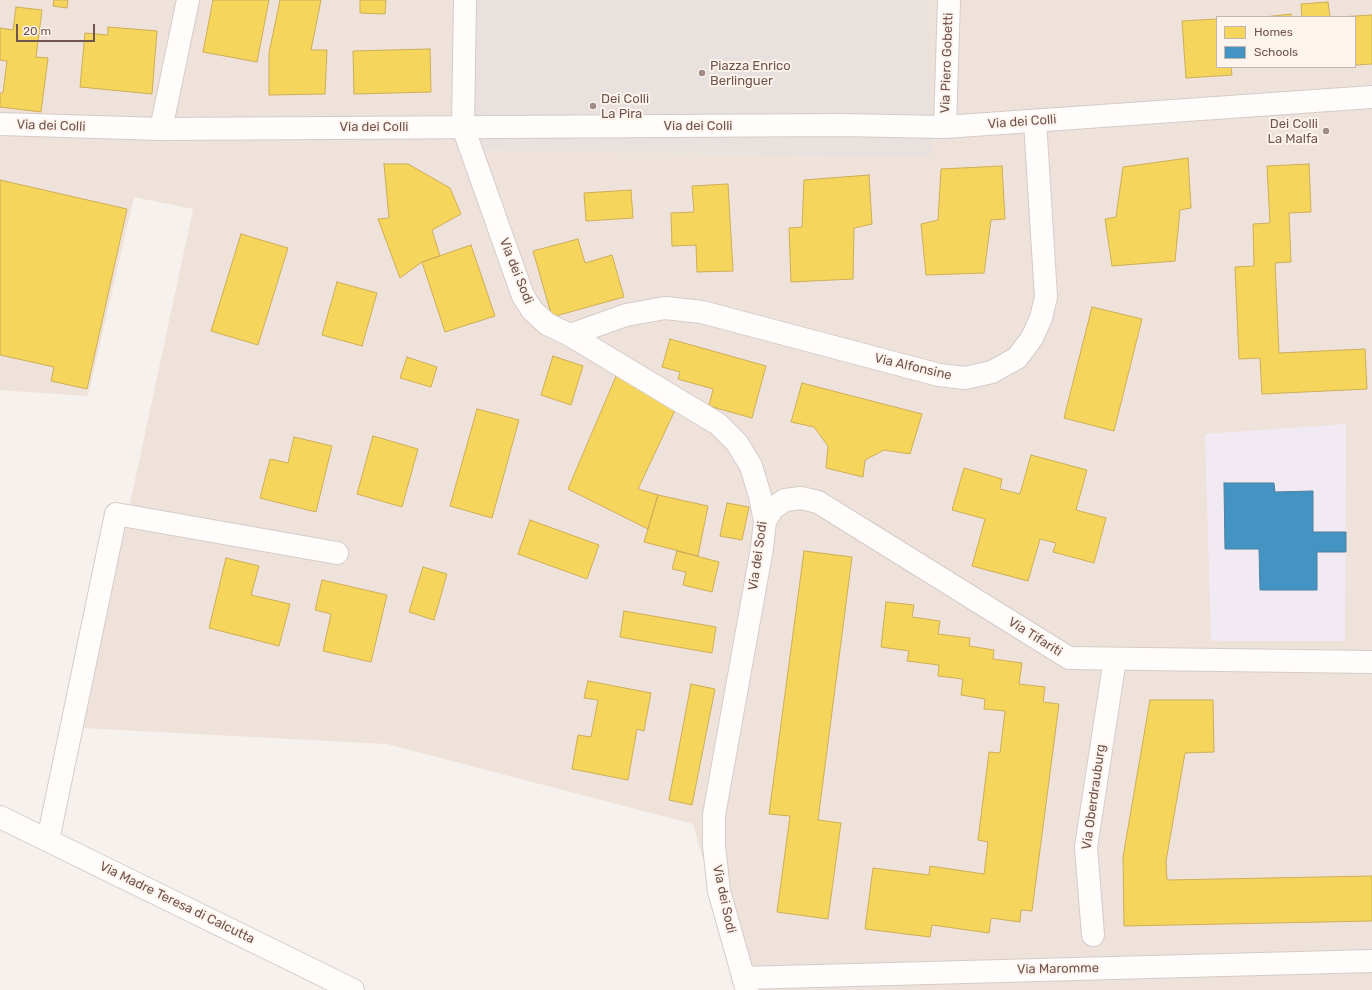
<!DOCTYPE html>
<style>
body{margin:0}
#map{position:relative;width:1372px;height:990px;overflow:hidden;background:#f6f1ec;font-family:Rubik,sans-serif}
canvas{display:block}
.legend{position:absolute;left:1216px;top:16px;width:140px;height:52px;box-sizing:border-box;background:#fdf4ee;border:1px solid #c5b4ae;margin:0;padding:5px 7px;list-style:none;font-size:12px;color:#72544e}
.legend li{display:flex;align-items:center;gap:8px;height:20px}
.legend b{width:20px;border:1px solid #c5b4ae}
.scale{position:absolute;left:16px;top:24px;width:79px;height:18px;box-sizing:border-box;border:2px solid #72544e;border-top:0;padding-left:5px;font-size:12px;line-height:14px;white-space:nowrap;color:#72544e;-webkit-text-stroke:3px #fdf4ee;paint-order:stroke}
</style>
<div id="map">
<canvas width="1372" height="990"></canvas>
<ul class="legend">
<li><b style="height:11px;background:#f6d55c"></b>Homes</li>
<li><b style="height:11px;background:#4393c3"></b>Schools</li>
</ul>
<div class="scale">20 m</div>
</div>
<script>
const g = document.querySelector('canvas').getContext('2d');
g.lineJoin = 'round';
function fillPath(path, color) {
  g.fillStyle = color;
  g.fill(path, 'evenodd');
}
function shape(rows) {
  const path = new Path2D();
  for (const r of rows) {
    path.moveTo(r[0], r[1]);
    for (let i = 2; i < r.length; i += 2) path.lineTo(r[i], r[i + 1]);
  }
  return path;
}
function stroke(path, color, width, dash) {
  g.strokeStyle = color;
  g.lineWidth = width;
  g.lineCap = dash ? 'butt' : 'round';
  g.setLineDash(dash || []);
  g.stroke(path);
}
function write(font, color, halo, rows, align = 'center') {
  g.font = font + ' Rubik,sans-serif';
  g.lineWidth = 4;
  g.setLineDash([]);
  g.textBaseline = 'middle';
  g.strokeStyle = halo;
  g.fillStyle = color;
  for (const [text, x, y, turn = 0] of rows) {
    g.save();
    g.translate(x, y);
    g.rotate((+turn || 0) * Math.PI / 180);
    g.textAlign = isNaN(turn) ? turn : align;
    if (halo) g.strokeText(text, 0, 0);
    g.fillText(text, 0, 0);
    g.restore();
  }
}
const residential = shape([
 [0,0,455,0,456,151,931,157,929,0,1372,0,1372,990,740,990,693,824,387,744,82,728,193,209,134,197,88,396,0,390],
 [1217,17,1355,17,1355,67,1217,67]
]);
const industrial = shape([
 [455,0,929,0,932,157,456,151]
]);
const education = shape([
 [1346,424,1345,641,1211,641,1205,434]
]);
const homes = shape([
 [54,0,68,0,67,8,53,6,54,0],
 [213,0,269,0,257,62,203,52,213,0],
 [280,0,321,0,311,50,327,50,325,94,269,95,269,53,280,0],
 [360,0,386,0,385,14,360,13,360,0],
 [1328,2,1330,17,1302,17,1301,4,1328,2],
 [16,7,42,10,36,57,48,58,41,112,0,107,0,93,3,93,7,61,0,60,0,28,13,30,16,7],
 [1291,14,1291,17,1264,17,1291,14],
 [1372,15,1372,64,1355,65,1355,17,1339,17,1372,15],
 [1217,19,1217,67,1231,67,1232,75,1186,78,1182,21,1217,19],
 [108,27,157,31,152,94,80,87,85,33,108,35,108,27],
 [430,49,431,92,354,94,353,51,430,49],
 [1188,158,1191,208,1180,210,1175,261,1112,266,1105,219,1116,217,1123,167,1188,158],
 [384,164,408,164,450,188,461,214,432,230,440,256,422,262,400,278,378,219,389,218,384,164],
 [1309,164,1311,212,1289,213,1291,262,1275,263,1279,353,1365,349,1367,389,1262,394,1260,358,1239,359,1235,267,1254,266,1253,224,1270,223,1267,166,1309,164],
 [1002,166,1005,219,991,220,984,273,926,275,921,224,938,220,941,169,1002,166],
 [869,175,872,224,854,228,853,279,791,282,789,228,802,227,804,180,869,175],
 [0,180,127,209,87,389,51,381,54,367,0,355,0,180],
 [728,184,733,271,697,272,696,245,672,246,671,213,694,212,692,186,728,184],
 [631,190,633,218,586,221,584,193,631,190],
 [241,234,288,248,258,345,211,331,241,234],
 [578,239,585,263,612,255,624,297,552,317,533,251,578,239],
 [471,245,495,316,445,332,422,262,471,245],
 [337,282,377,293,362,346,322,335,337,282],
 [1092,307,1142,319,1114,431,1064,418,1092,307],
 [670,339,766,366,752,418,709,406,713,389,678,379,680,372,662,367,670,339],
 [553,356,583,366,571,405,541,395,553,356],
 [407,357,437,367,431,387,400,378,407,357],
 [617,374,677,406,638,489,658,495,648,529,568,489,617,374],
 [802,383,922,414,910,454,884,450,865,460,863,477,826,468,828,446,814,427,791,422,802,383],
 [477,409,519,420,492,518,450,506,477,409],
 [373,436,418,449,402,507,357,494,373,436],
 [294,437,332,446,316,512,260,498,270,459,288,463,294,437],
 [1031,455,1087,470,1076,510,1106,518,1094,563,1053,552,1056,543,1040,539,1028,581,972,566,985,519,952,510,964,468,1002,479,1000,489,1020,494,1031,455],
 [658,495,708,506,698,556,644,542,658,495],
 [727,503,749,507,742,540,720,536,727,503],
 [530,520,599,545,587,579,518,554,530,520],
 [677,551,719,562,712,592,683,585,686,572,672,569,677,551],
 [804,551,852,557,818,820,841,823,828,919,777,912,790,816,769,814,804,551],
 [226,558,259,566,251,595,290,604,279,646,209,628,226,558],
 [423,567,447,574,434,620,409,612,423,567],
 [322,580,387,595,371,662,323,651,331,614,315,610,322,580],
 [886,602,914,605,912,617,940,621,938,634,970,638,969,646,994,650,993,659,1022,663,1019,684,1045,687,1043,702,1059,704,1032,911,1021,910,1020,922,991,918,989,933,932,925,930,937,865,929,873,868,929,875,930,866,984,874,988,842,978,840,989,752,1000,753,1005,711,984,709,985,699,961,695,963,679,938,676,939,665,907,661,909,651,881,647,886,602],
 [624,611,716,627,712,653,620,637,624,611],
 [588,681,651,693,644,731,637,729,628,780,572,769,578,735,591,737,598,700,584,698,588,681],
 [691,684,715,689,692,805,669,800,691,684],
 [1150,700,1213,700,1214,752,1185,753,1166,861,1167,880,1372,876,1372,921,1124,926,1123,857,1150,700]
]);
const schools = shape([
 [1224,483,1274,483,1275,492,1313,491,1313,532,1346,532,1346,552,1317,552,1317,590,1260,590,1259,549,1225,549,1224,483]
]);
const minor = shape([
 [465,0,463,127,523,296,532,310,547,324,570,335,718,424,737,443,751,466,760,496,765,521,762,548,714,815,714,846,719,891,747,990],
 [945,127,949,0],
 [161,129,188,0],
 [570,335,626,315,665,308,702,312,939,375,965,378,992,372,1017,358,1032,338,1041,318,1046,297,1035,121],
 [765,521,773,508,785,500,801,498,818,502,1069,658,1372,662],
 [0,817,353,990],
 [48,840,116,514,337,553],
 [1093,935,1086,847,1115,659],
 [743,978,1372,961]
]);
const tertiary = shape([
 [0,124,161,129,839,125,945,127,1372,97]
]);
const markers = [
 [702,73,4,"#a08b85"],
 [593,106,4,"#a08b85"],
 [1326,131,4,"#a08b85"]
];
const streetNames = [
 ["Via Piero Gobetti",947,63,-88],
 ["Via dei Colli",1022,122,-4],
 ["Via dei Colli",51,126,2],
 ["Via dei Colli",698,126],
 ["Via dei Colli",374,127],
 ["Via dei Sodi",516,271,68],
 ["Via Alfonsine",913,367,13],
 ["Via dei Sodi",758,556,-82],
 ["Via Tifariti",1035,637,32],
 ["Via Oberdrauburg",1094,797,-82],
 ["Via dei Sodi",724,899,78],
 ["Via Madre Teresa di Calcutta",177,903,26],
 ["Via Maromme",1058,969,-1]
];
const poiNames = [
 ["Piazza Enrico",710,66],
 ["Berlinguer",710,81],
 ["Dei Colli",601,99],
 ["La Pira",601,114],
 ["Dei Colli",1318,124,"right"],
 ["La Malfa",1318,139,"right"]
];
fillPath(residential, '#eee2da');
fillPath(industrial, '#e8e1dd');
fillPath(education, '#f1eaf2');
fillPath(homes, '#f6d55c');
stroke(homes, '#ceae58', 1);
fillPath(schools, '#4393c3');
stroke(schools, '#5180a0', 1);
stroke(minor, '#d5ccc9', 24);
stroke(tertiary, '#d5ccc9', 24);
stroke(minor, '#fefdfc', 22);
stroke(tertiary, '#fefdfc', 22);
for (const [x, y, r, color] of markers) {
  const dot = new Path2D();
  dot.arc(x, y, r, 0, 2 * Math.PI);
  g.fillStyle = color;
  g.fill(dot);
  stroke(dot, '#fdf4ee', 1.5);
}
write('13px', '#72544e', '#fdf4ee', streetNames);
write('13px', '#72544e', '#fdf4ee', poiNames, 'left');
</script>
